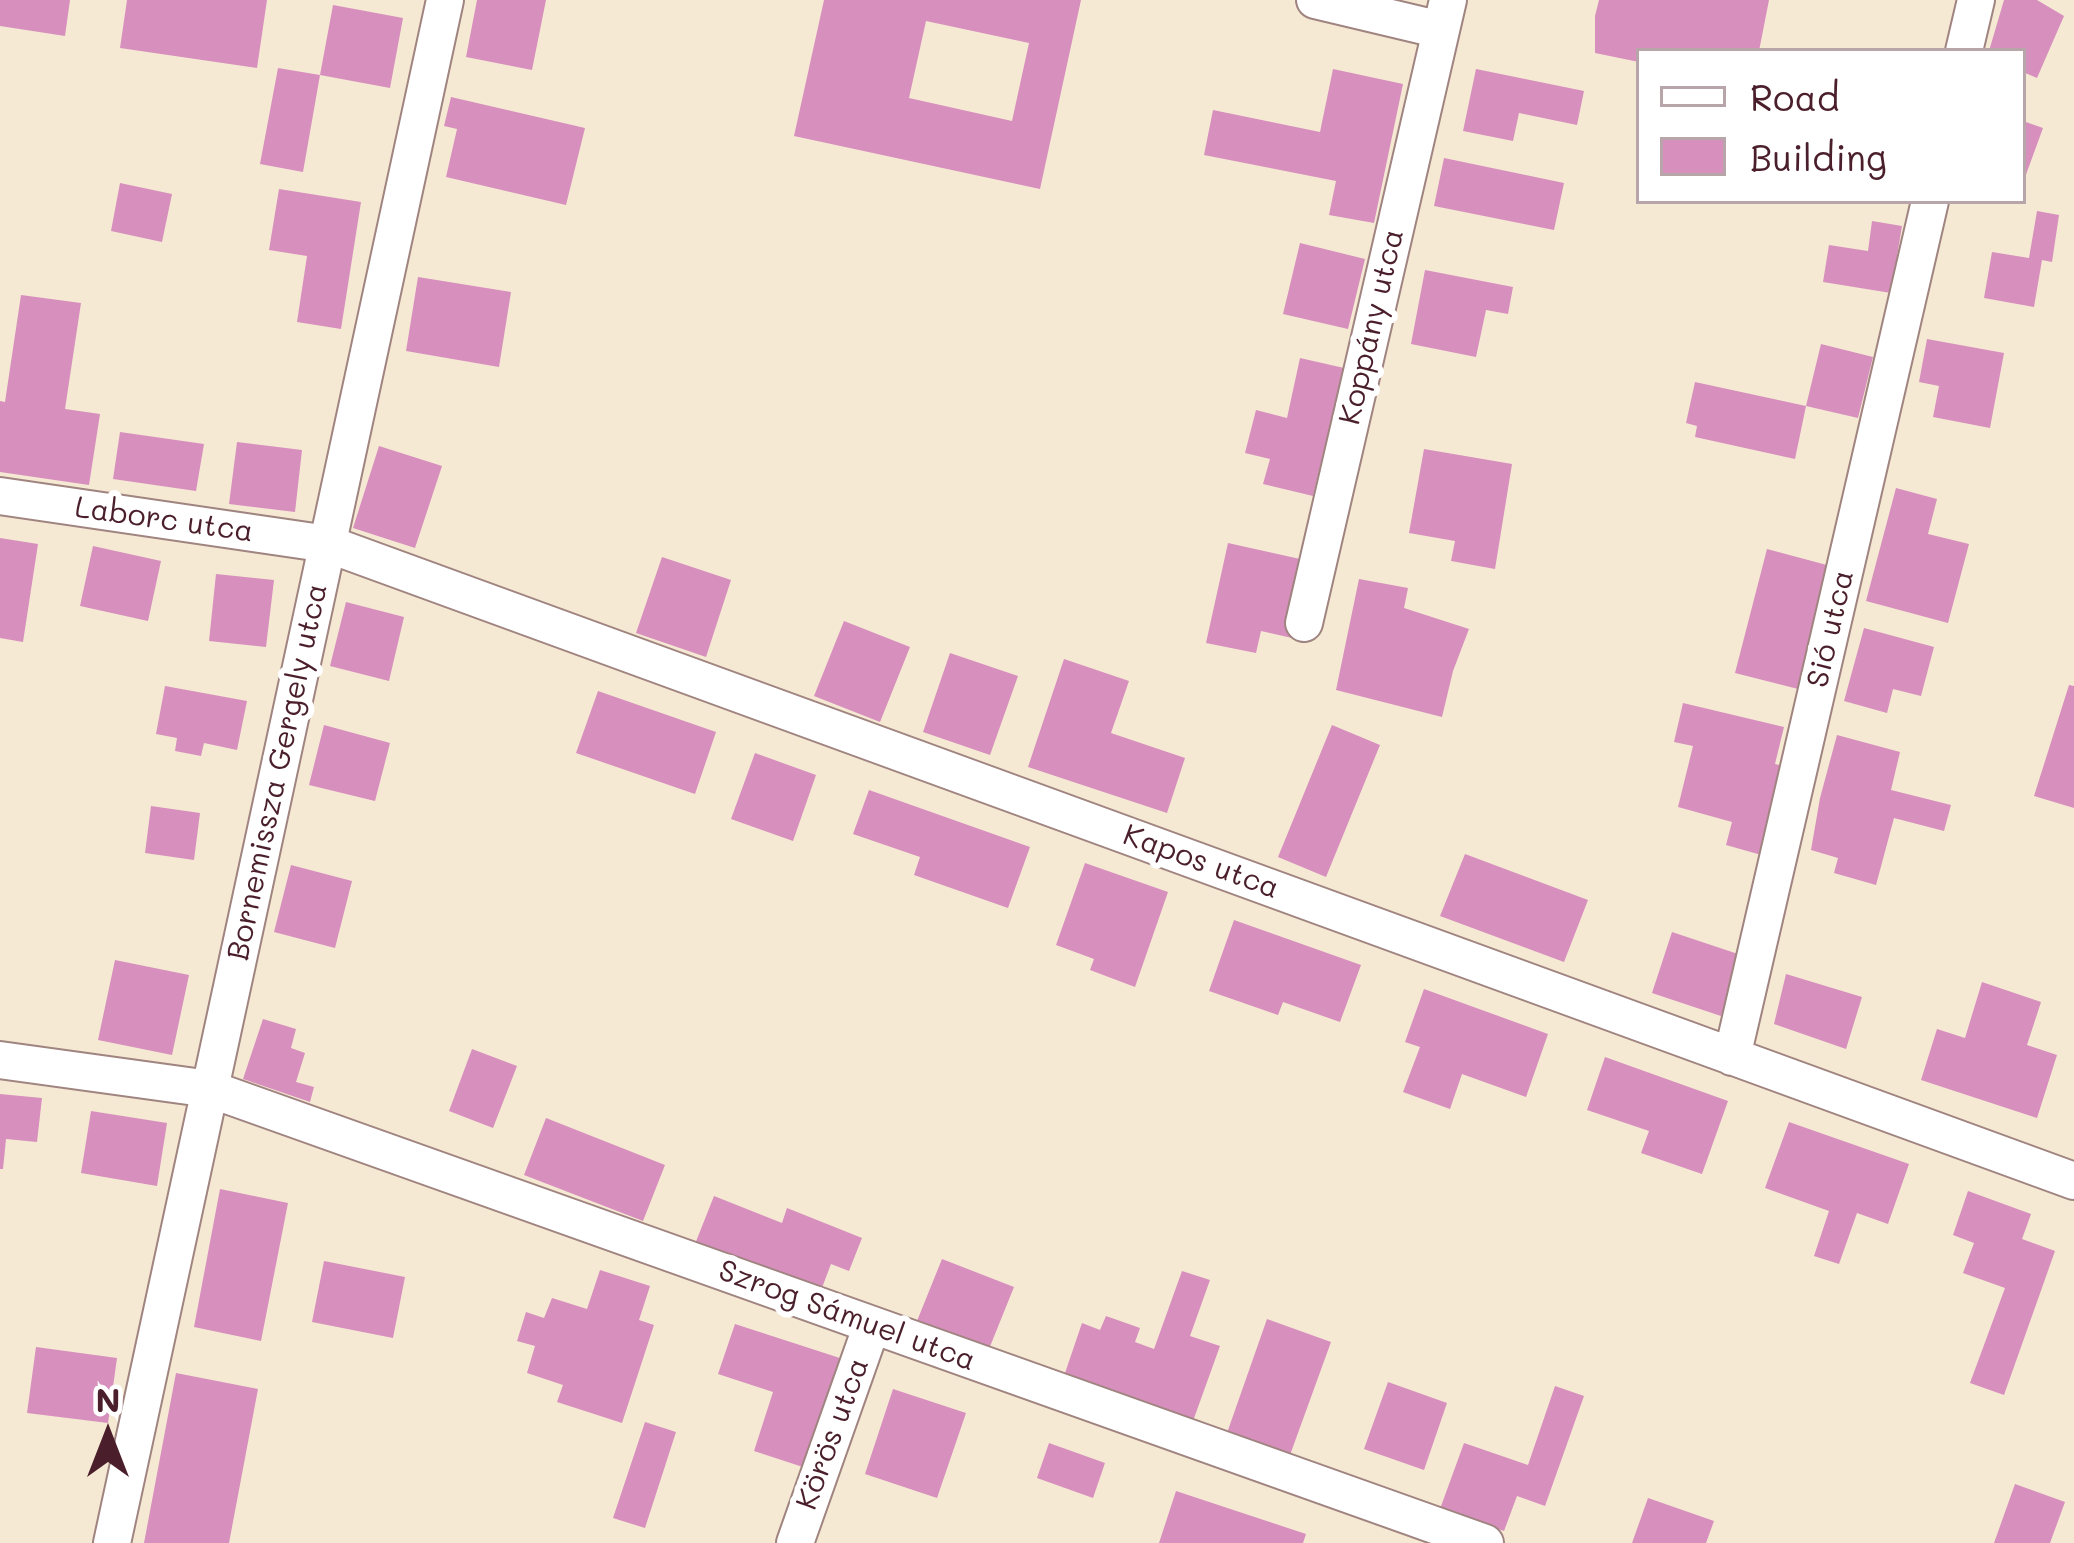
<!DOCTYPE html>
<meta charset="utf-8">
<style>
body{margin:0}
#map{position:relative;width:2074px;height:1543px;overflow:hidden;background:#f5e9d4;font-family:Mali,sans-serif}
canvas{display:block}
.legend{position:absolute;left:1636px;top:48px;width:390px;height:156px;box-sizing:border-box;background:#fff;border:3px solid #b7a5aa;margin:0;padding:15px 21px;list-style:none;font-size:36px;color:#4a1f2b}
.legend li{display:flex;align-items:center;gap:24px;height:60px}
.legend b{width:60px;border:3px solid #b7a5aa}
.north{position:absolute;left:48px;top:1375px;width:120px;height:120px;-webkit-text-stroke:9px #fff;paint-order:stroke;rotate:0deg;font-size:33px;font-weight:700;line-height:48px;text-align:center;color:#4a1f2b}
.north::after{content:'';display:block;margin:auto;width:42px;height:54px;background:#4a1f2b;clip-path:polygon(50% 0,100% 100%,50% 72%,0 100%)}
</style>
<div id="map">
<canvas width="2074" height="1543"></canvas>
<ul class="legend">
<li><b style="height:15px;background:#fff"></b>Road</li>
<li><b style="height:33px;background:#d78fbd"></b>Building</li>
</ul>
<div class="north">N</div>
</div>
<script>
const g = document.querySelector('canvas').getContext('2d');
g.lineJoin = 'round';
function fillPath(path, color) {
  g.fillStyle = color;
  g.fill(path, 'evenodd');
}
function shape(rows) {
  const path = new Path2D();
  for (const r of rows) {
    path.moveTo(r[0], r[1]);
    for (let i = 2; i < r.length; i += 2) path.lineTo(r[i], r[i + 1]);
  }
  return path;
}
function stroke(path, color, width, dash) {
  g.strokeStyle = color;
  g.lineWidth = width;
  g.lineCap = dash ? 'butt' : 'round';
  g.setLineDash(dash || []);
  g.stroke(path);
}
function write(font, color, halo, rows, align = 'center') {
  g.font = font + ' Mali,sans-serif';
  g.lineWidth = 12;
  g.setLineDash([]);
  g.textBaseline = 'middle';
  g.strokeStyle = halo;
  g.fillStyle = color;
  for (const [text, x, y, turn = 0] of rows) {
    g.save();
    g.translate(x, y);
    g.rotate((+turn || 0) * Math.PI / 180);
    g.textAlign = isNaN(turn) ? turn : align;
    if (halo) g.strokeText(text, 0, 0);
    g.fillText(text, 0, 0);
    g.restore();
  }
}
const building = shape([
 [0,0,70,0,65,36,0,26],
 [127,0,267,0,257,68,120,48],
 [477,0,546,0,532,70,466,57],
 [824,0,1081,0,1040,189,794,136],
 [926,21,1029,43,1012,121,909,98],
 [1599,0,1769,0,1759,51,1639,51,1639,62,1595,53,1595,16],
 [2004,0,2037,0,2064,16,2037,78,2023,72,2023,51,1989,51],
 [333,5,403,18,390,88,320,75,303,172,260,164,278,68,320,75],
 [1333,69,1403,84,1374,223,1329,215,1336,181,1204,155,1213,110,1320,132],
 [1476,69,1584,91,1577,125,1519,113,1513,141,1463,131],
 [451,97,585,128,566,205,446,177,457,129,444,126],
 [2023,121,2043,128,2024,180,2023,180],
 [1444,158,1564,183,1554,230,1434,206],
 [120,183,172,194,162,242,111,231],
 [279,189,361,202,341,329,297,322,307,256,269,250],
 [2037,211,2059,215,2052,262,2042,260,2034,307,1984,298,1992,252,2029,258],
 [1872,221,1902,226,1891,293,1823,282,1829,245,1868,251],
 [1300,243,1365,259,1348,329,1283,314],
 [1425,270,1513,287,1508,314,1486,310,1476,357,1411,344],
 [418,277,511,292,499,367,406,351],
 [21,295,81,303,65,409,100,414,89,485,0,472,0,401,5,402],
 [1927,339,2004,353,1990,428,1933,417,1939,386,1919,382],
 [1821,344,1873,357,1858,418,1806,406],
 [1300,358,1344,368,1313,496,1263,484,1270,459,1245,453,1256,410,1287,418],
 [1695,382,1806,406,1795,459,1695,437,1697,426,1686,423],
 [120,432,204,444,196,491,113,479],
 [237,442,302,450,295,512,229,504],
 [379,446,442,466,415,548,353,528],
 [1424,449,1512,464,1495,569,1451,561,1455,541,1409,533],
 [1896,488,1937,499,1928,534,1969,544,1948,623,1866,601],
 [0,538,38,544,23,642,0,638],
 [1228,543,1309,561,1292,638,1261,631,1256,653,1206,643],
 [93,546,161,561,148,621,80,606],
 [1767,549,1838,568,1806,691,1735,673],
 [662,557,731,580,706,657,636,633],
 [216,574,274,580,266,647,209,641],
 [1359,579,1408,588,1404,608,1469,629,1453,671,1442,717,1336,690],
 [346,602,404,617,389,681,330,666],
 [844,621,910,647,880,722,814,696],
 [1864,628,1934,647,1921,696,1893,689,1887,713,1844,701],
 [950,653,1018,676,990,755,923,732],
 [1064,659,1129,681,1111,733,1185,758,1167,813,1028,767],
 [2069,685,2074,686,2074,808,2034,796],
 [165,686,247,701,237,750,204,743,201,756,175,751,177,738,156,734],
 [598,691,716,732,695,794,576,753],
 [1683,703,1784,727,1775,764,1792,768,1772,858,1726,845,1732,822,1678,807,1693,746,1674,742],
 [324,725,390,743,375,801,309,785],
 [1332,725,1380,745,1326,877,1278,857],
 [1837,735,1900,752,1891,790,1951,805,1944,831,1894,818,1876,885,1834,873,1838,858,1811,850,1820,798],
 [755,753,816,775,793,841,731,819],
 [869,790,1030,847,1008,908,914,875,920,857,853,834],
 [151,806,200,813,194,860,145,853],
 [1465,854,1588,900,1564,962,1440,916],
 [1085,863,1168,892,1135,987,1090,970,1094,959,1056,945],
 [291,865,352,881,335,948,274,932],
 [1234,920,1361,965,1340,1022,1283,1002,1278,1015,1209,991],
 [1672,932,1741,955,1721,1016,1652,993],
 [115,960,189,975,172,1055,98,1040],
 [1786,974,1862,997,1846,1049,1774,1024],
 [1982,982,2041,1002,2027,1045,2057,1055,2037,1118,1921,1080,1937,1029,1965,1038],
 [1424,989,1548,1034,1526,1097,1462,1074,1450,1109,1403,1092,1420,1047,1405,1042],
 [263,1019,296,1029,291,1048,305,1053,296,1082,314,1087,310,1102,243,1079],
 [472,1049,517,1066,493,1128,449,1111],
 [1605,1057,1728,1101,1702,1174,1641,1153,1649,1131,1587,1110],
 [0,1094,42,1098,37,1142,6,1139,3,1169,0,1169],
 [91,1111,167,1123,157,1186,81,1173],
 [546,1118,665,1165,643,1221,524,1175],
 [1789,1122,1909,1164,1888,1224,1857,1213,1839,1264,1814,1256,1829,1211,1765,1188],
 [220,1189,288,1203,261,1341,194,1327],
 [1968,1191,2031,1214,2022,1239,2055,1251,2004,1395,1970,1383,2005,1288,1963,1273,1974,1243,1953,1235],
 [714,1196,782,1223,787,1208,862,1238,849,1271,831,1264,820,1293,695,1244],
 [942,1259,1014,1287,989,1349,917,1321],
 [324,1261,405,1277,393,1338,312,1322],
 [600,1270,650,1286,639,1320,654,1325,622,1423,557,1402,563,1385,527,1373,535,1346,517,1341,526,1312,544,1318,552,1298,587,1309],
 [1182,1271,1210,1280,1190,1336,1220,1346,1193,1421,1064,1376,1082,1323,1100,1330,1106,1316,1140,1328,1135,1342,1154,1349],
 [1267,1319,1331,1342,1290,1455,1227,1433],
 [735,1324,849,1361,812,1470,754,1451,773,1392,718,1374],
 [36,1347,117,1358,108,1423,27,1413],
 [176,1373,258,1389,229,1543,144,1543],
 [1388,1382,1447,1403,1424,1470,1364,1449],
 [1555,1386,1584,1396,1545,1506,1517,1496,1504,1531,1440,1509,1464,1443,1528,1465],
 [893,1389,966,1413,937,1498,865,1474],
 [645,1422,676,1432,645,1528,613,1518],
 [1049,1443,1105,1463,1093,1498,1037,1478],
 [2015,1484,2065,1502,2050,1543,1994,1543],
 [1176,1491,1306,1534,1303,1543,1159,1543],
 [1648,1498,1714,1521,1706,1543,1632,1543]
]);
const minor = shape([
 [1315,0,1441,30],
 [1964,51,1976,0],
 [0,496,328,544,2074,1181],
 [1304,623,1448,0],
 [1732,1057,1930,201],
 [0,1060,210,1089,1485,1543],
 [112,1543,445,0],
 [795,1543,872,1325]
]);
const streetNames = [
 ["Koppány utca",1372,327,-77],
 ["Laborc utca",164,520,8],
 ["Sió utca",1831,629,-77],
 ["Bornemissza Gergely utca",278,772,-78],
 ["Kapos utca",1201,862,20],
 ["Szrog Sámuel utca",847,1316,20],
 ["Körös utca",833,1434,-70]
];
fillPath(building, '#d78fbd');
stroke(minor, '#a08480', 40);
stroke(minor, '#fff', 36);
write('30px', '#4a1f2b', '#fff', streetNames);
</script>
